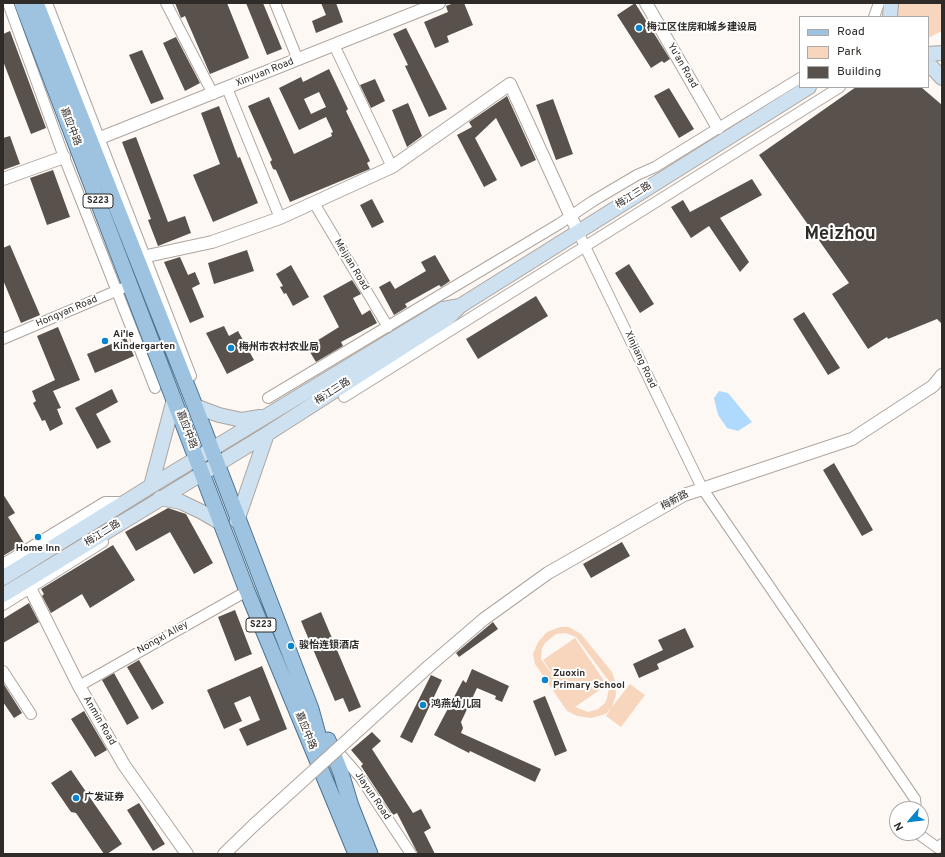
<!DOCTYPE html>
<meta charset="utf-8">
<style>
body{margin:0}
#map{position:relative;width:945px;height:857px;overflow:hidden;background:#fef8f4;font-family:Overpass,sans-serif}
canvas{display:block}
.frame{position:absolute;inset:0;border:4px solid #2f2b28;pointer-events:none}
.legend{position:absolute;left:799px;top:16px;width:130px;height:72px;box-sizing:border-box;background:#fff;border:1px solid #acaaa9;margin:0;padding:5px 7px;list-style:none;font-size:12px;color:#2f2b28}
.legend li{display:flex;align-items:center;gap:8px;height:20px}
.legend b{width:20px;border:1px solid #acaaa9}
.north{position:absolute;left:889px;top:801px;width:40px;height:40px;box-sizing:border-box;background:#fff;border:1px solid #acaaa9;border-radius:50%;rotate:242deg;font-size:11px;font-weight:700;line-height:16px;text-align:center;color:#2f2b28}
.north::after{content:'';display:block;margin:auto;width:14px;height:18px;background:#0685cd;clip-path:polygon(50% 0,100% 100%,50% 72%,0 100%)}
</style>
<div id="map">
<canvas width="945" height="857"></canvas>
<div class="frame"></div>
<ul class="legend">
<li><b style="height:5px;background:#9dc3e0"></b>Road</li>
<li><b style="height:11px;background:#f8d6bd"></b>Park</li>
<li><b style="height:11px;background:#59514b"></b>Building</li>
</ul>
<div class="north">N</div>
</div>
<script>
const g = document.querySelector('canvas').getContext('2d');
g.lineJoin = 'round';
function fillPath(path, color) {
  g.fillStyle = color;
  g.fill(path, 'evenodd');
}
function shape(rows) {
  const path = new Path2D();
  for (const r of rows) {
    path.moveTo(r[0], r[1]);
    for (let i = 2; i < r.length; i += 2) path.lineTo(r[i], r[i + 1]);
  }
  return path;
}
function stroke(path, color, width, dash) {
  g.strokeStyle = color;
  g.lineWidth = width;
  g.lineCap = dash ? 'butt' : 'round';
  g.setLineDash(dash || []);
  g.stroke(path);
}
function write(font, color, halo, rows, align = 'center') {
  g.font = font + ' Overpass,"Noto Sans SC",sans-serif';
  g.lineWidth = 4;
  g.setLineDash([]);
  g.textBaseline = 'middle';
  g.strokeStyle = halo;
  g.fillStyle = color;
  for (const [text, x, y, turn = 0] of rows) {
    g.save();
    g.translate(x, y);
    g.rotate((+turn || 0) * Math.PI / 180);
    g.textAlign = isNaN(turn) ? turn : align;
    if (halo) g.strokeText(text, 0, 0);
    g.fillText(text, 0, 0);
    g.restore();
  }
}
const green = shape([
 [890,3,942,3,942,31,928,38,928,17,892,17],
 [560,627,569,627,581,634,612,672,615,681,616,695,612,707,630,684,645,695,621,727,606,716,612,707,606,714,591,718,577,716,567,711,535,664,533,654,538,642,547,632],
 [565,633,576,637,608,680,609,688,607,698,605,703,598,709,588,712,575,707,607,685,575,638,543,660,564,691,541,659,542,648,545,643,556,634]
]);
const water = shape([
 [719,391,728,393,752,422,738,431,727,428,718,415,714,398]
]);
const building = shape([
 [175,3,227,3,249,58,210,74,185,16,181,18],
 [246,3,263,3,282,49,267,55],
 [321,3,336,3,343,22,316,33,312,21,326,15],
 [454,3,464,3,473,25,447,36,449,42,435,48,424,22,448,12,446,6],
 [635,3,670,59,664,63,662,61,651,68,617,15],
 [406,28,447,109,429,117,405,66,408,65,393,34],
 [10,31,46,128,31,134,3,61,3,34],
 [176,37,200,83,185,91,163,43],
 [142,50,164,99,151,104,129,55],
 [329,69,348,109,346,111,370,161,367,163,370,169,290,202,276,170,273,169,270,162,272,160,248,106,269,97,294,154,332,136,331,133,333,132,326,117,299,130,279,88,301,77,303,82],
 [319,92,326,107,311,114,304,99],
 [375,79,385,101,371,108,360,85],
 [856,87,921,87,942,105,942,324,937,319,888,339,887,337,868,349,832,294,849,283,759,155],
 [669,88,694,129,679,138,654,96],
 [507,96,536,160,521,167,496,118,475,138,497,180,484,187,457,135,472,127,469,122],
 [553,99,573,154,556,160,536,105],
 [408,103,422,136,407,147,392,110],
 [219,106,238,158,240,157,258,203,213,222,193,175,220,164,201,113],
 [10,136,20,164,3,170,3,138],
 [136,137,168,222,185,216,191,233,158,246,148,220,151,219,122,142],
 [53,170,70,217,47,225,30,178],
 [752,179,762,195,720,218,749,262,740,272,709,226,691,238,671,207,683,200,690,212],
 [372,199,384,222,372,228,360,205],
 [10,245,40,315,21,323,3,280,3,248],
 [247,250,254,271,214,284,208,263],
 [435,255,450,281,441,287,439,285,405,304,407,307,394,315,379,287,390,281,395,289,426,271,421,262],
 [180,257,188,275,195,272,200,284,192,288,204,317,190,323,164,262],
 [629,264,654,304,640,313,615,273],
 [291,265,309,297,293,306,286,293,284,294,280,287,283,286,276,274],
 [352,280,361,294,353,298,362,315,370,310,377,323,341,342,343,346,316,362,307,347,339,327,323,296],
 [536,296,548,316,478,359,466,339],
 [804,312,840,368,828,375,793,319],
 [224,326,229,336,238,331,254,360,227,374,206,333],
 [58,327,80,380,53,391,61,408,57,409,63,424,50,431,45,420,42,421,33,403,36,401,32,391,55,380,37,336],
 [126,338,134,356,95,373,87,354],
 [112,389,118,402,96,414,111,442,97,449,75,408],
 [834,463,873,530,862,536,823,470],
 [3,494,15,513,8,517,24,543,3,556],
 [168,508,186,514,213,563,194,574,170,532,136,551,125,532],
 [622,542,630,556,591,578,583,564],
 [113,545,135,580,90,608,82,594,51,613,42,596,44,594,41,589],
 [29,603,39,622,3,643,3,619],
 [235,610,252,654,235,661,218,617],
 [321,612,361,707,349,712,343,698,335,701,301,621],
 [493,622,498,629,459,657,456,653],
 [685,628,694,647,657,664,659,669,639,678,633,664,663,650,658,640],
 [139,660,164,703,152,710,127,667],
 [262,666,287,729,247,746,239,729,260,720,250,696,234,703,242,721,224,729,207,690],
 [472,669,509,686,502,702,495,699,496,696,477,688,461,722,463,728,461,733,541,769,535,782,470,751,469,753,434,735,463,680,466,683],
 [114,673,139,718,127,725,102,680],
 [431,675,442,680,412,743,400,737],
 [3,683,22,713,14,718,3,702],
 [545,696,567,751,555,756,533,701],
 [84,711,107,750,95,757,71,719],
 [372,732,381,741,372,749,413,813,421,809,431,828,424,832,435,854,418,854,397,813,393,815,361,766,363,764,351,750],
 [71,770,122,844,107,854,104,854,76,813,71,812,51,783],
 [139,803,165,844,153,851,127,810]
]);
const minor = shape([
 [8,3,64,157,155,388],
 [47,3,191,376],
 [166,3,213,94],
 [275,3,298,60],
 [874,17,879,3],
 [334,45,392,167],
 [227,88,280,218],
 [314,203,388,327],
 [578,232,702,488,915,799,916,809],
 [3,339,123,288],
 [344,397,840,87],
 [268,398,559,224,593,201,637,175,655,167,800,78],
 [3,564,105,502,125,502],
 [3,605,103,542],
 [3,671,31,714],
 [79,686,247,591],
 [334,747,360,777,411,854],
 [920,833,920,835,938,848,942,844]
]);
const tertiary = shape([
 [646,3,718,128],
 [90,142,439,3],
 [3,179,64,157],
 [147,256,212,242,280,218,392,167,510,84,578,232],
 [31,578,30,588,79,686,124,765,187,854],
 [428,667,484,619,548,573,684,495,852,439,933,386,942,375],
 [224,854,254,825]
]);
const secondary = shape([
 [890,17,891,3],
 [928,54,942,53],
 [928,63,942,78],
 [195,406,219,415,242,420,260,417],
 [151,486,174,399],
 [160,498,181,502,202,512,221,523],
 [237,521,267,434],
 [3,578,151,486,443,309,460,306],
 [3,595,267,434,448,318,460,306,809,87]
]);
const primary = shape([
 [22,3,247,591,356,854],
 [36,3,195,406,311,709,322,749],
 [328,740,341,773,351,806,370,854]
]);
const tertiaryBridge = shape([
 [254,825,428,667]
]);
const markers = [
 [639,28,4,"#0685cd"],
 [105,341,4,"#0685cd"],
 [231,348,4,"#0685cd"],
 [38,537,4,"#0685cd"],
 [291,646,4,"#0685cd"],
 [545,680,4,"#0685cd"],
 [423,705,4,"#0685cd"],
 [76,798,4,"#0685cd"]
];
const shields = [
 [98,201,30],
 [261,625,30]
];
const shieldNames = [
 ["S223",98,201],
 ["S223",261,625]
];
const poiNames = [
 ["梅江区住房和城乡建设局",647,28],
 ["Ai'le",113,335],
 ["Kindergarten",113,347],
 ["梅州市农村农业局",239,348],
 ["Home Inn",38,549,"center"],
 ["骏怡连锁酒店",299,646],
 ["Zuoxin",553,674],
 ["Primary School",553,686],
 ["鸿燕幼儿园",431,705],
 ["广发证券",84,798]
];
const streetNames = [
 ["Yu'an Road",682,66,60],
 ["Xinyuan Road",265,73,-22],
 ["嘉应中路",70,127,69],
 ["梅江三路",634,196,-32],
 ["Meijian Road",351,265,59],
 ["Hongyan Road",67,312,-23],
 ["Xinjiang Road",640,360,65],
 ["梅江三路",333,392,-33],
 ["嘉应中路",186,430,69],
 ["梅新路",675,501,-28],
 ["梅江二路",103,534,-32],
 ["Nongxi Alley",163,638,-29],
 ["Anmin Road",99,721,60],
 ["嘉应中路",305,731,68],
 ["Jiayun Road",372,796,56]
];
const townNames = [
 ["Meizhou",840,235]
];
fillPath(green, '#f8d6bd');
fillPath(water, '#afdafe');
fillPath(building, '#59514b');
stroke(minor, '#aea59e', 12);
stroke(tertiary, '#aea59e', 14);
stroke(secondary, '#aea59e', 16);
stroke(primary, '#4c7493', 17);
stroke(minor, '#fff', 10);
stroke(tertiary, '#fff', 12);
stroke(secondary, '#cee1f0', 14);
stroke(primary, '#9dc3e0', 15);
stroke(tertiaryBridge, '#aea59e', 14, []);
stroke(tertiaryBridge, '#fff', 12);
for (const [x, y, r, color] of markers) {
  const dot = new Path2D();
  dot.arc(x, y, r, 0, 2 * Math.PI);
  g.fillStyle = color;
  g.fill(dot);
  stroke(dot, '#fff', 1.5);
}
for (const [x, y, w] of shields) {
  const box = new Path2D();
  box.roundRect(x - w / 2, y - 7, w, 14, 3);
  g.fillStyle = '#fff';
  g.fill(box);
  stroke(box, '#2f2b28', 1);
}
write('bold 9px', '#2f2b28', null, shieldNames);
write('bold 10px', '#2f2b28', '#fff', poiNames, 'left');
write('10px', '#2f2b28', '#fff', streetNames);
write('bold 18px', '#2f2b28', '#fff', townNames);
</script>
